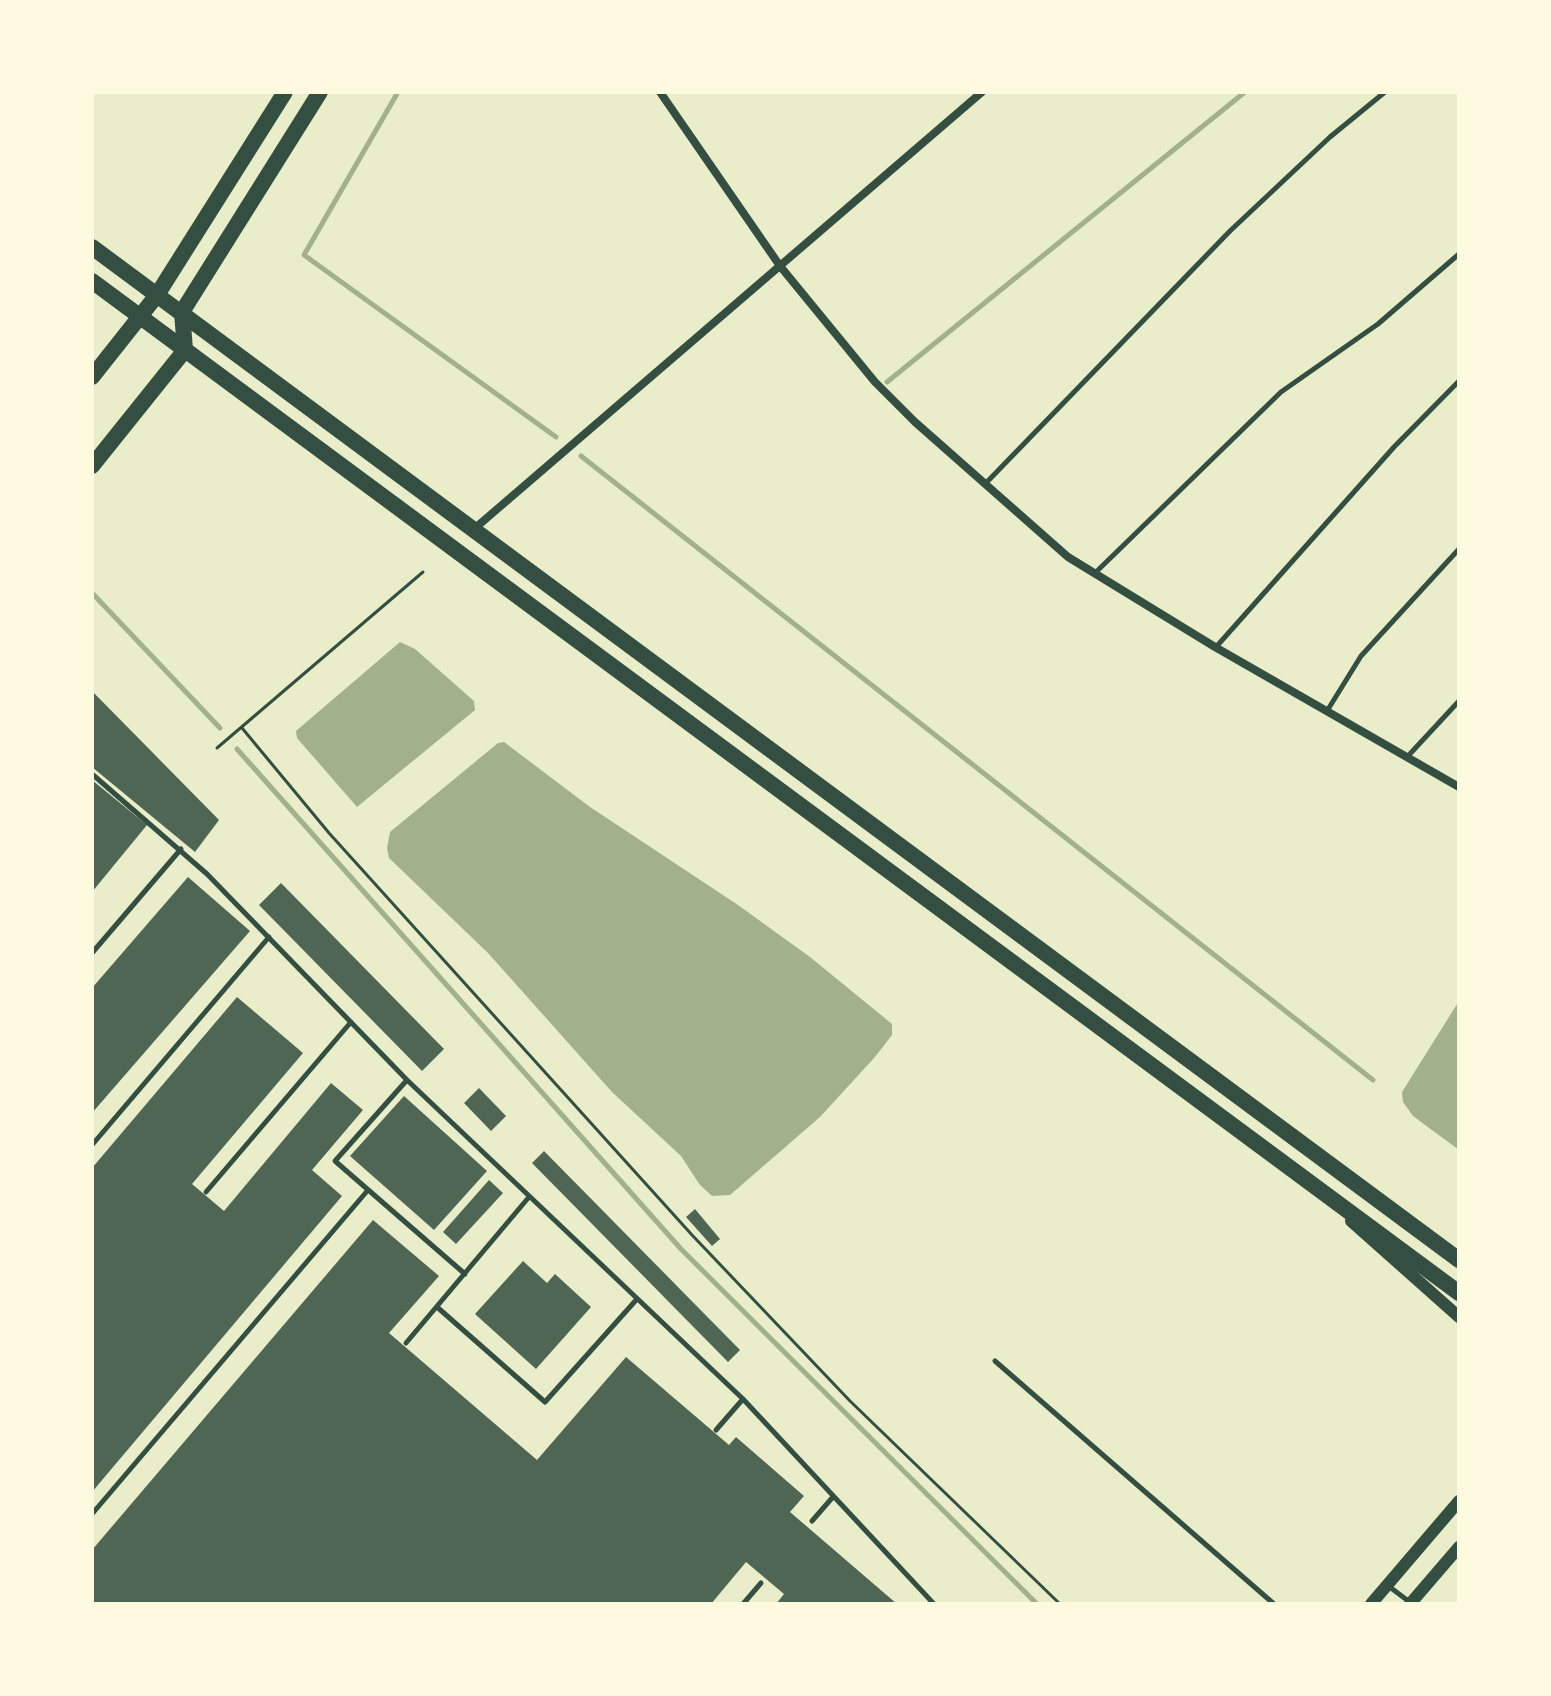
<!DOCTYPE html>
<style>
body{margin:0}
#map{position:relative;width:1551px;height:1696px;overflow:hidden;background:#e9edc9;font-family:"DM Sans",sans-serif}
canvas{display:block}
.frame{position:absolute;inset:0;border:94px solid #fefae0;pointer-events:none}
</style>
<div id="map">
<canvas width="1551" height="1696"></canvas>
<div class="frame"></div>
</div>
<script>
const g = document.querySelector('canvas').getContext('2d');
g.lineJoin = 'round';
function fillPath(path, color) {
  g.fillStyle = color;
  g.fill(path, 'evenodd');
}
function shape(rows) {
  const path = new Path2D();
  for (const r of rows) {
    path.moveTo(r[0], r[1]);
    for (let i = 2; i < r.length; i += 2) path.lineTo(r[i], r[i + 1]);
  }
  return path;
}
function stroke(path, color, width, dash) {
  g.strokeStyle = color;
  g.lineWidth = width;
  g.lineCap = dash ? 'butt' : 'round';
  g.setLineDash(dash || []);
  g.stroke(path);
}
const water = shape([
 [400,642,415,649,474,701,475,710,357,807,297,738,296,731],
 [504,742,590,807,738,905,810,957,892,1024,892,1035,875,1057,820,1117,730,1195,712,1196,700,1185,681,1156,612,1092,488,953,389,858,387,848,390,832,498,743],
 [1459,1001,1459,1150,1413,1116,1403,1102,1402,1092]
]);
const stream = shape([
 [398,92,304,255,556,437],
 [887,382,1245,92],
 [581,456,1373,1080],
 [94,595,220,728],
 [237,749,681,1249,1037,1604]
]);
const building = shape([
 [92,691,219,820,195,852,92,767],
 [92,780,147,825,92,892],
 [188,877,250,931,92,1113,92,988],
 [281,883,444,1049,422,1071,259,905],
 [237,997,303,1053,192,1184,224,1211,331,1083,363,1110,312,1170,342,1196,92,1492,92,1168],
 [479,1088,506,1116,491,1131,464,1103],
 [404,1096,487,1171,434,1230,350,1156],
 [544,1151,740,1350,728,1362,532,1163],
 [489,1180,503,1193,456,1244,443,1232],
 [695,1209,720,1239,712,1246,686,1217],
 [373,1220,439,1276,389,1333,537,1460,626,1357,729,1445,736,1437,804,1496,790,1512,897,1604,776,1604,784,1594,746,1562,711,1604,96,1604,92,1600,92,1550],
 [523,1261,547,1283,555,1274,591,1307,536,1369,475,1314]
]);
const path = shape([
 [242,728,329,833,692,1235,850,1401,1060,1604],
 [217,748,423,572]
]);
const service = shape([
 [985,484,1230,231,1330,137,1385,92],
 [1095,573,1281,392,1378,324,1459,254],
 [1216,647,1394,447,1459,381],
 [1327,711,1361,656,1459,549],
 [1408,756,1459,701],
 [92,774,207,874,407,1080,743,1399,934,1604],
 [92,953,181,849],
 [407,1080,335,1161,465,1274],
 [92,1145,269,937],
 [206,1192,351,1022],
 [437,1307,545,1402,637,1299],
 [406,1343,529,1197],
 [995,1361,1274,1604],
 [716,1430,743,1399],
 [92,1514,368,1190],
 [812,1521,832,1498],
 [1387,1585,1411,1603],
 [743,1604,761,1583]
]);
const minor = shape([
 [660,92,780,266,875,382,915,422,1068,557,1215,647,1459,787],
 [474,529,982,92]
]);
const tertiary = shape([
 [1351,1221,1459,1317],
 [1371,1604,1459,1501],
 [1410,1604,1459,1547]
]);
const trunk = shape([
 [92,247,1459,1260],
 [92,281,1459,1293],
 [92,377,157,295,285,92],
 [92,466,185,350,182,312,320,92]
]);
fillPath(water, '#a3b18a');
stroke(stream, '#a3b18a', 5);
fillPath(building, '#4f6655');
stroke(path, '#344e41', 3);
stroke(service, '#344e41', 5);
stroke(minor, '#344e41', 8);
stroke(tertiary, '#344e41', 12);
stroke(trunk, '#344e41', 16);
</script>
